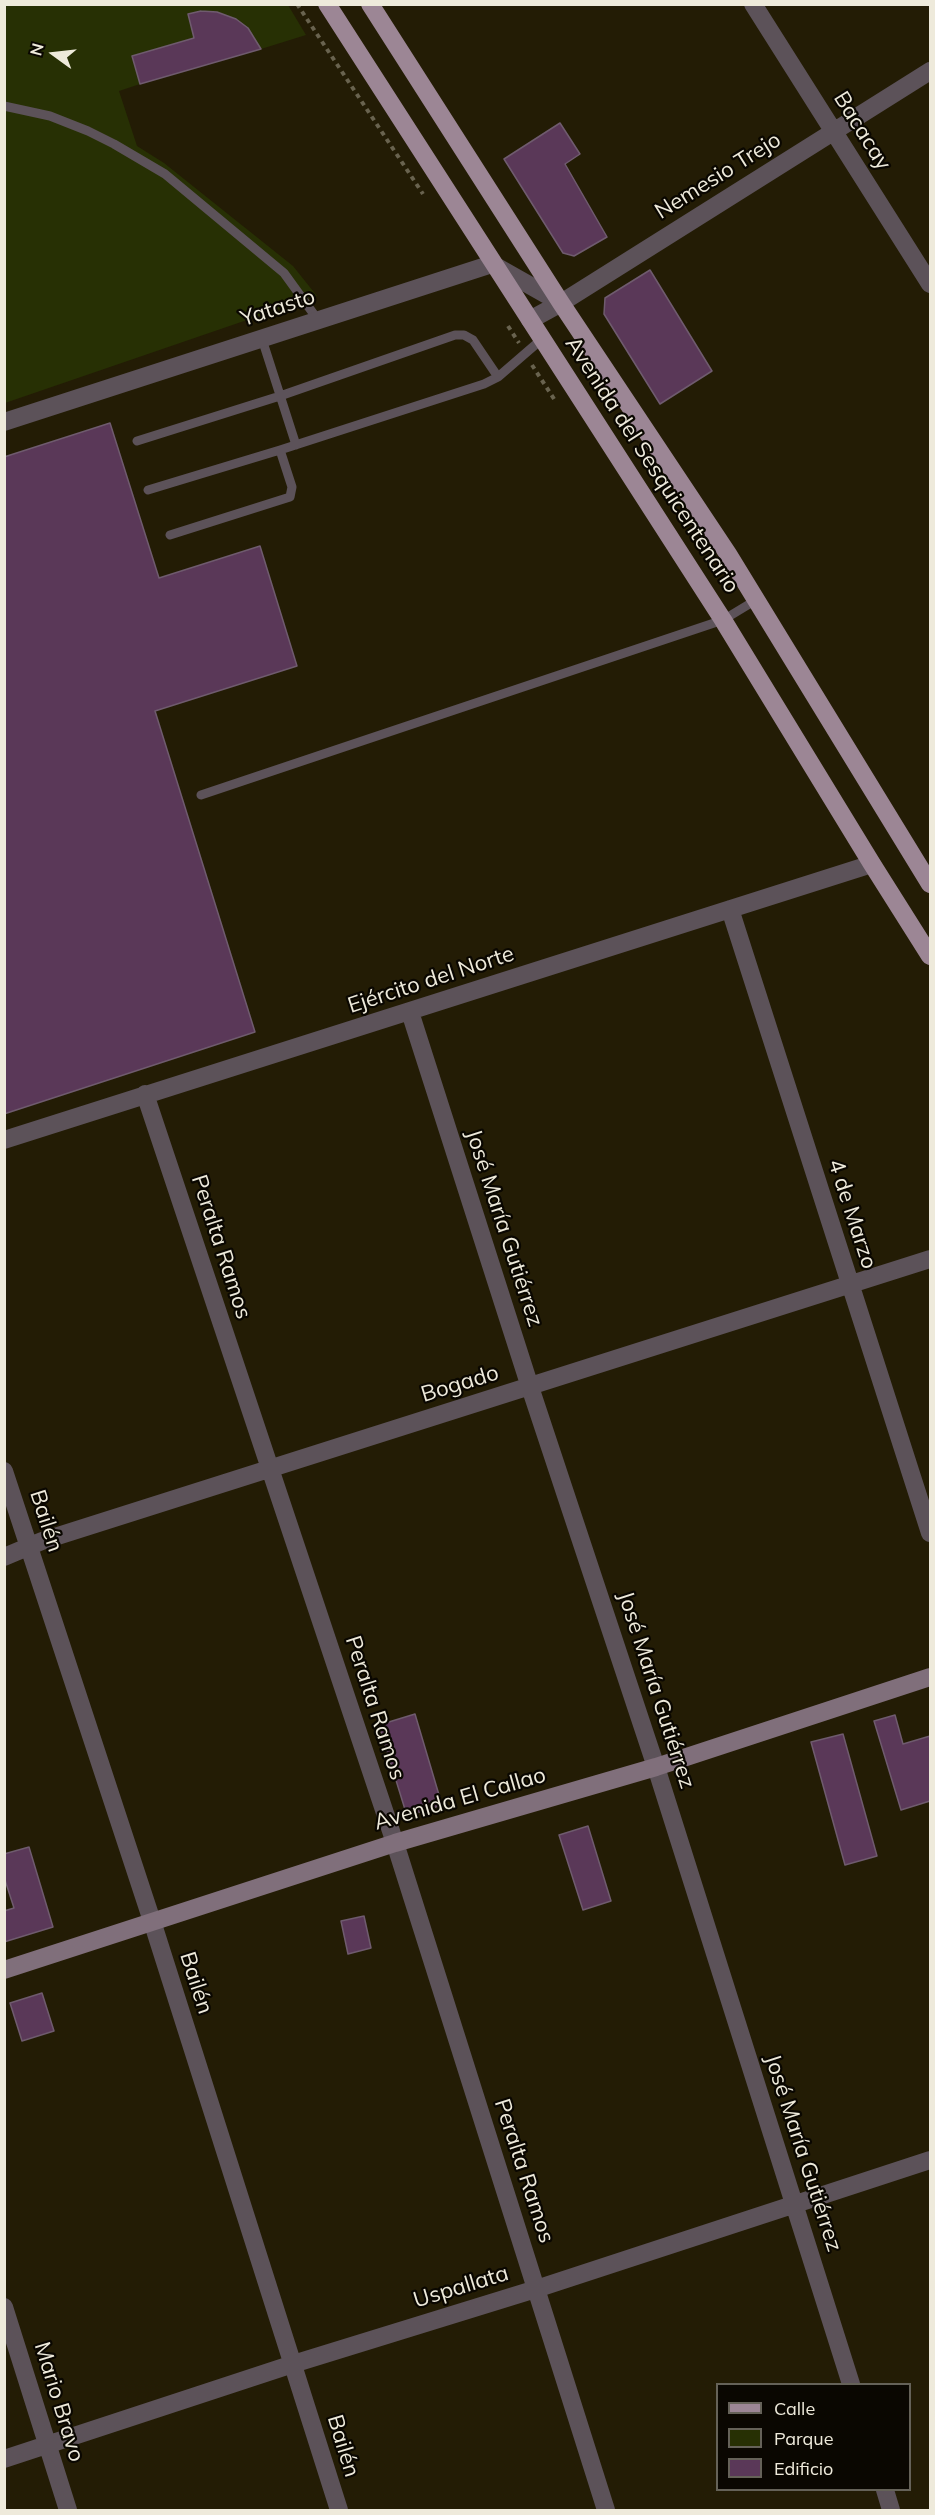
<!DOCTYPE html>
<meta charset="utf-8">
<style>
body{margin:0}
#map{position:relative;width:935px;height:2515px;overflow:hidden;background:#231c05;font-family:Mulish,sans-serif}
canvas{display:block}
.frame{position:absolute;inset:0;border:6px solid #eeeadb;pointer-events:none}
.legend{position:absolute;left:716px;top:2383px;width:195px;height:108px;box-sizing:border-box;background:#0a0701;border:2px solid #656258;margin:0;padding:8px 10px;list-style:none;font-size:18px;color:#eeeadb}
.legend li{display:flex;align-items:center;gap:12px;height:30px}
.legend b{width:30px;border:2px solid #656258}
.north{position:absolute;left:24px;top:24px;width:60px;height:60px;-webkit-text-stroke:4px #0a0701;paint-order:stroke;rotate:285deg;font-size:16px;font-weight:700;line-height:24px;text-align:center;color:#eeeadb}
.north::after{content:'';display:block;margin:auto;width:21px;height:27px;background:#eeeadb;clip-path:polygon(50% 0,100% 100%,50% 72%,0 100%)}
</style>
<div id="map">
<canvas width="935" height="2515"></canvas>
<div class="frame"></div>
<ul class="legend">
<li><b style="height:8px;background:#9c8695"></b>Calle</li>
<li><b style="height:16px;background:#273004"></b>Parque</li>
<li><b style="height:16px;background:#5a3858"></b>Edificio</li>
</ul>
<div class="north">N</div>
</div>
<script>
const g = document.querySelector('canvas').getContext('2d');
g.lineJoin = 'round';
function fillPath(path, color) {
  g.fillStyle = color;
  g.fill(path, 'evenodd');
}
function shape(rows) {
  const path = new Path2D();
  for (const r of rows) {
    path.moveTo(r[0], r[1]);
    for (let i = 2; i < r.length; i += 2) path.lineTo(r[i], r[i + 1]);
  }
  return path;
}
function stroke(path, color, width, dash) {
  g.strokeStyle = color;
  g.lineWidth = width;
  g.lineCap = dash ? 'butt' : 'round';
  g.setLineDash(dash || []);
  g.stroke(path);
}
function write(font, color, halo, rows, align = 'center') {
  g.font = font + ' Mulish,sans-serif';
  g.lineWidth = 4.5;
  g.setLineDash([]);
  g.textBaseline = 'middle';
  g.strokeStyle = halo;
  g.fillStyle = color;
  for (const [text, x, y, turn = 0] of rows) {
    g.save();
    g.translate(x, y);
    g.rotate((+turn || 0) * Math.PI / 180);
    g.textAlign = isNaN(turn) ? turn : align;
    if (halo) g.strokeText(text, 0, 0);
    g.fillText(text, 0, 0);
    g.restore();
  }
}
const green = shape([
 [4,5,288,5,306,35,261,49,248,28,236,19,217,12,201,11,188,14,194,38,132,56,140,84,119,91,137,146,164,163,293,266,317,296,5,403]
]);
const building = shape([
 [201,11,217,12,236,19,248,28,261,49,140,84,132,56,194,38,188,14,201,11],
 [560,123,580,154,565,164,607,237,574,256,563,253,504,159,560,123],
 [650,270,712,371,660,404,604,314,605,298,650,270],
 [110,423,159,578,260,546,297,666,155,711,255,1032,4,1114,4,457,110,423],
 [415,1714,442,1805,407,1816,379,1725,415,1714],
 [895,1715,903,1744,930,1736,930,1801,901,1810,874,1721,895,1715],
 [843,1734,877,1856,845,1865,811,1742,843,1734],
 [588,1826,611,1901,583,1910,559,1835,588,1826],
 [29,1847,53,1927,4,1942,4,1911,14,1908,4,1877,4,1854,29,1847],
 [364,1916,371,1948,348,1954,341,1921,364,1916],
 [42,1993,54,2031,22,2041,10,2003,42,1993]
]);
const path = shape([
 [297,4,423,194],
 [508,326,519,343],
 [532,365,556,402]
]);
const lane = shape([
 [4,106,50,116,88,131,114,144,165,174,284,273,318,320],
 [262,339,296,445],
 [137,441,280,396,455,335,464,335,473,340,498,377],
 [148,490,280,450,484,384,498,377,542,339],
 [170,535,290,497,292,487,280,450],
 [201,795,723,620,756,600]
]);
const street = shape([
 [753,4,930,284],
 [530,320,561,303,930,71],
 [4,422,492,264,561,303],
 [730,909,930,1533],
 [410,1012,530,1387,656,1767,851,2384],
 [145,1094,395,1843,606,2510],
 [4,1140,872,864],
 [4,1471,152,1921,339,2510],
 [4,1557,42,1541,930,1259],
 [4,2307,68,2510],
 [4,2459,293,2364,536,2289,930,2160],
 [885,2490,891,2510]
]);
const secondary = shape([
 [4,1970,395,1843,656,1767,930,1677]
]);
const primary = shape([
 [327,4,723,620,872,864,930,956],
 [370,4,561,303,728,554,930,884]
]);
const streetNames = [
 ["Bacacay",862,131,58],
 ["Nemesio Trejo",718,176,-32],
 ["Yatasto",278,308,-18],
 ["Avenida del Sesquicentenario",652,465,57],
 ["Ejército del Norte",431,980,-18],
 ["4 de Marzo",852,1214,72],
 ["José María Gutiérrez",504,1228,72],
 ["Peralta Ramos",221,1247,72],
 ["Bogado",460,1384,-17],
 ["Bailén",46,1521,72],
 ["José María Gutiérrez",656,1690,72],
 ["Peralta Ramos",375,1708,72],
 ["Avenida El Callao",460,1799,-16],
 ["Bailén",196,1983,72],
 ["José María Gutiérrez",803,2153,72],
 ["Peralta Ramos",524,2171,72],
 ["Uspallata",461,2287,-17],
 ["Mario Bravo",59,2402,73],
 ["Bailén",343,2446,73]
];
fillPath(green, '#273004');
fillPath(building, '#5a3858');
stroke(building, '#6f5b6e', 1.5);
stroke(path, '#69634f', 4, [4.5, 4.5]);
stroke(lane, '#5c5259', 9);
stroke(street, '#5c5259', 18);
stroke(secondary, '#806f7b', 18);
stroke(primary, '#9c8695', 18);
write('22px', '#eeeadb', '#0a0701', streetNames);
</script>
